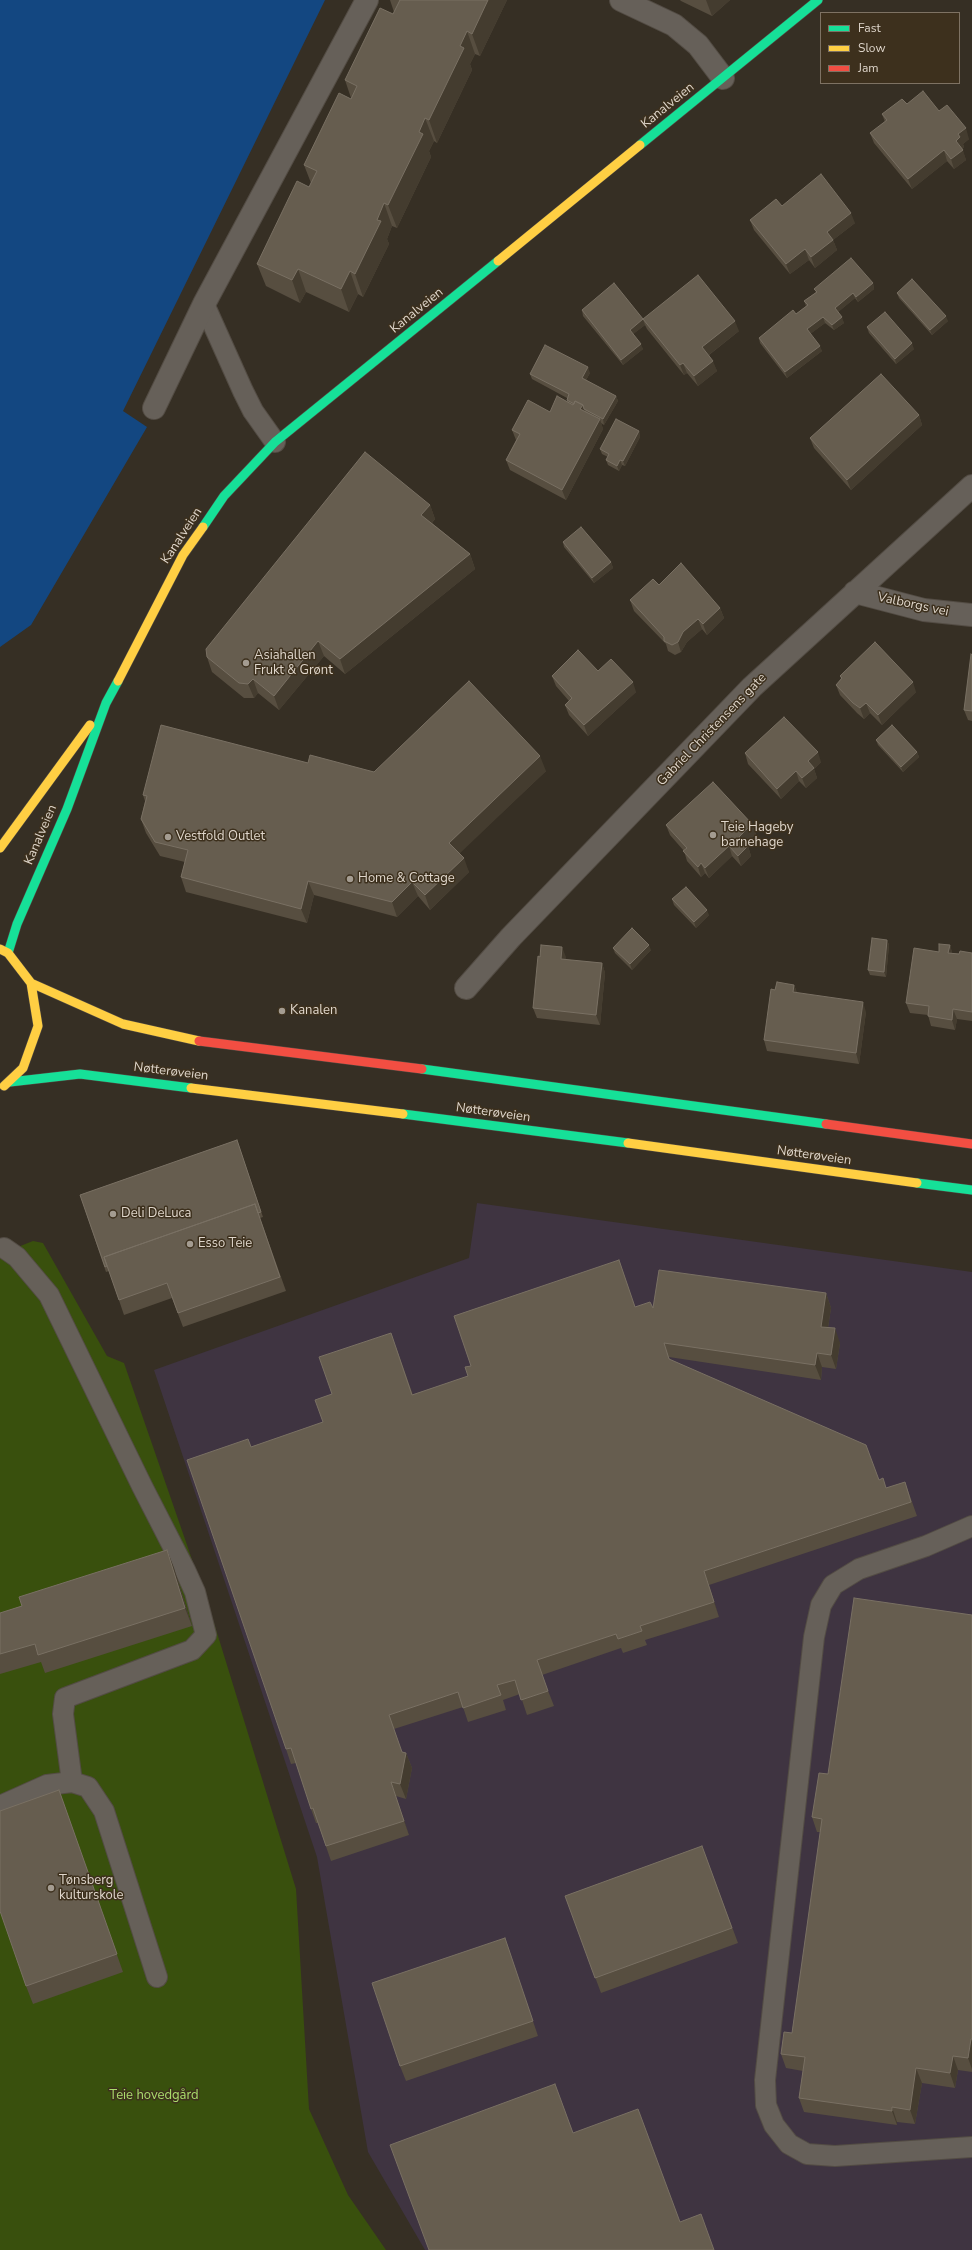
<!DOCTYPE html>
<meta charset="utf-8">
<style>
body{margin:0}
#map{position:relative;width:972px;height:2250px;overflow:hidden;background:#362f24;font-family:"Nunito Sans",sans-serif}
canvas{display:block}
.legend{position:absolute;left:820px;top:12px;width:140px;height:72px;box-sizing:border-box;background:#3d301d;border:1px solid #7e7263;margin:0;padding:5px 7px;list-style:none;font-size:12px;color:#dfd6cb}
.legend li{display:flex;align-items:center;gap:8px;height:20px}
.legend b{width:20px;border:1px solid #7e7263}
</style>
<div id="map">
<canvas width="972" height="2250"></canvas>
<ul class="legend">
<li><b style="height:5px;background:#16e098"></b>Fast</li>
<li><b style="height:5px;background:#ffcf43"></b>Slow</li>
<li><b style="height:5px;background:#f24e42"></b>Jam</li>
</ul>
</div>
<script>
const g = document.querySelector('canvas').getContext('2d');
g.lineJoin = 'round';
function fillPath(path, color) {
  g.fillStyle = color;
  g.fill(path, 'evenodd');
}
function shape(rows) {
  const path = new Path2D();
  for (const r of rows) {
    path.moveTo(r[0], r[1]);
    for (let i = 2; i < r.length; i += 2) path.lineTo(r[i], r[i + 1]);
  }
  return path;
}
function stroke(path, color, width, dash) {
  g.strokeStyle = color;
  g.lineWidth = width;
  g.lineCap = dash ? 'butt' : 'round';
  g.setLineDash(dash || []);
  g.stroke(path);
}
function write(font, color, halo, rows, align = 'center') {
  g.font = font + ' "Nunito Sans",sans-serif';
  g.lineWidth = 3;
  g.setLineDash([]);
  g.textBaseline = 'middle';
  g.strokeStyle = halo;
  g.fillStyle = color;
  for (const [text, x, y, turn = 0] of rows) {
    g.save();
    g.translate(x, y);
    g.rotate((+turn || 0) * Math.PI / 180);
    g.textAlign = isNaN(turn) ? turn : align;
    if (halo) g.strokeText(text, 0, 0);
    g.fillText(text, 0, 0);
    g.restore();
  }
}
const industrial = shape([
 [477,1203,972,1272,972,2250,425,2250,368,2152,317,1857,154,1370,469,1258]
]);
const green = shape([
 [33,1241,43,1243,107,1356,124,1363,214,1623,296,1889,309,2109,348,2195,386,2250,0,2250,0,1254]
]);
const water = shape([
 [0,0,325,0,123,411,147,427,31,625,0,647]
]);
const lane = shape([
 [204,304,243,391,253,411,275,442],
 [4,1248,17,1257,49,1295,142,1486,185,1570,195,1592,206,1635,192,1650,65,1698,63,1714,72,1782],
 [972,1526,926,1546,859,1569,833,1585,821,1605,814,1637,765,2080,766,2105,774,2125,789,2144,807,2154,835,2156,972,2147],
 [0,1806,47,1785,72,1782,88,1787,104,1811,157,1977]
]);
const street = shape([
 [621,0,674,25,698,45,723,78],
 [154,408,204,304,367,0],
 [855,592,924,610,972,615],
 [466,988,511,937,752,687,972,486]
]);
const fast = shape([
 [640,145,818,0],
 [203,527,224,496,275,442,498,261],
 [8,953,17,924,67,809,106,703,118,681],
 [422,1069,826,1124],
 [10,1082,80,1074,191,1088],
 [403,1114,628,1143],
 [917,1183,972,1190]
]);
const slow = shape([
 [498,261,640,145],
 [118,681,183,555,203,527],
 [0,848,90,725],
 [0,949,8,953,31,983,38,1026,23,1068,4,1086],
 [31,983,123,1024,199,1041],
 [191,1088,403,1114],
 [628,1143,917,1183]
]);
const jam = shape([
 [199,1041,422,1069],
 [826,1124,972,1144]
]);
const wall = shape([
 [390,0,507,0,480,56,475,54,470,64,472,70,437,143,434,141,429,151,431,157,397,228,392,226,387,239,389,244,363,297,358,294,349,312,306,292,300,303,266,286,257,264,309,187,311,183,304,165,351,99,351,98,345,80,393,14,394,12],
 [680,0,730,0,712,16,681,1],
 [907,104,939,111,969,139,963,144,964,147,962,149,966,160,954,169,947,161,912,189,874,143,870,133,885,122,882,114],
 [782,206,855,223,833,240,837,250,815,268,809,260,790,274,754,230,750,220],
 [873,283,874,289,858,302,855,298,838,312,844,323,834,330,825,323,810,334,822,351,787,378,760,343,759,338,796,314,806,306,804,301,816,292,814,289],
 [897,293,948,321,932,335,899,298],
 [582,310,643,319,739,331,709,355,717,371,698,386,687,373,684,375,647,329,645,325,633,334,643,349,623,365,583,316],
 [867,327,914,349,896,364,869,333],
 [590,373,586,380,616,396,618,401,604,425,601,423,603,429,566,500,510,470,506,460,516,440,512,430,550,412,567,401,567,398,532,379,530,374],
 [919,415,922,425,851,490,814,448,810,438],
 [639,431,640,437,625,466,622,465,619,471,608,465,606,460,608,457,602,454,600,449],
 [430,505,435,519,432,523,470,554,475,569,345,674,324,656,279,710,258,693,254,698,244,698,212,672,207,657],
 [563,542,611,562,613,568,594,583,564,547],
 [659,585,720,608,724,618,707,635,702,629,687,642,681,652,675,655,668,651,666,644,634,611,630,600],
 [972,655,972,721,968,720,964,710],
 [598,671,636,692,588,736,569,715,565,705,569,701,556,686,552,676],
 [840,676,916,692,882,725,870,713,864,719,857,713,840,695,836,685,841,679],
 [876,740,917,752,919,757,903,772,878,745],
 [745,753,821,762,814,769,817,778,806,788,799,781,781,799,748,764],
 [308,763,374,772,546,771,459,853,469,872,430,910,418,896,397,917,314,895,307,923,186,892,181,877,185,862,160,856,146,833,141,819,145,801,143,795],
 [752,824,756,834,745,844,748,846,751,856,741,866,732,856,709,878,705,873,701,877,687,861,684,851,670,835,666,825],
 [672,899,709,915,696,928,674,905],
 [887,940,889,945,886,977,870,975,868,970],
 [950,945,952,953,959,954,972,953,972,1021,957,1019,955,1030,931,1026,928,1015,910,1013,906,1003,939,952],
 [613,948,651,950,632,970,615,953],
 [566,957,565,960,602,963,605,973,600,1025,537,1018,533,1008],
 [794,985,797,993,866,1012,859,1064,767,1051,764,1040,775,990],
 [237,1140,263,1217,260,1218,286,1291,183,1327,172,1298,124,1315,109,1271,106,1272,80,1195],
 [619,1260,635,1307,653,1308,826,1293,831,1308,828,1328,840,1343,836,1369,822,1367,821,1380,669,1357,670,1359,879,1480,886,1488,905,1482,917,1516,709,1585,719,1617,645,1640,647,1645,623,1653,621,1648,542,1675,554,1706,527,1715,520,1694,503,1700,506,1710,468,1722,463,1707,394,1729,402,1752,406,1753,412,1768,406,1799,396,1796,409,1835,331,1861,318,1823,316,1823,311,1809,296,1763,291,1764,286,1749,251,1447,323,1422,332,1394,396,1347,413,1395,468,1376,471,1366],
 [167,1550,174,1568,192,1626,45,1673,41,1662,0,1674,0,1613,22,1606],
 [972,1615,972,2072,958,2070,955,2088,922,2083,915,2124,897,2122,897,2125,804,2112,799,2098,803,2071,786,2068,781,2054,792,2033,821,1832,817,1832,812,1817,828,1774],
 [59,1790,123,1972,33,2004,26,1986],
 [702,1846,738,1943,601,1993,565,1896],
 [510,1953,538,2036,406,2081,400,2066]
]);
const shadedWall = shape([
 [488,0,507,0,480,56,472,34],
 [706,0,730,0,712,16],
 [467,31,475,54,470,64,472,70,437,143,429,120,460,46],
 [425,118,434,141,429,151,431,157,397,228,388,205],
 [966,128,969,139,963,144,964,147,959,151,956,141,958,134],
 [944,150,947,161,912,189,908,179],
 [963,150,966,160,954,169,951,159],
 [384,203,392,226,387,239,389,244,363,297,355,274,377,220],
 [851,213,855,223,833,240,837,250,815,268,811,257,827,232],
 [805,249,809,260,790,274,786,264],
 [298,269,306,292,300,303,292,280],
 [350,271,358,294,349,312,341,289],
 [873,283,874,289,858,302,856,297],
 [853,293,855,298,837,313,835,308],
 [946,316,948,321,932,335,930,330],
 [823,317,825,323,809,335,807,329],
 [842,317,844,323,834,330,832,325],
 [643,319,645,325,632,335,630,330],
 [735,321,739,331,706,357,702,347],
 [912,343,914,349,896,364,895,359],
 [641,344,643,349,623,365,621,360],
 [820,346,822,351,787,378,785,372],
 [713,361,717,371,698,386,694,376],
 [683,363,687,373,684,375,680,365],
 [588,367,590,373,584,383,582,378],
 [616,396,618,401,604,425,603,419],
 [583,405,586,415,580,409],
 [919,415,922,425,851,490,847,480],
 [600,419,603,429,566,500,562,490],
 [639,431,640,437,625,466,623,461],
 [620,460,622,465,619,471,617,466],
 [430,505,435,519,426,529,421,515],
 [470,554,475,569,345,674,340,659],
 [611,562,613,568,594,583,592,578],
 [720,608,724,618,707,635,703,624],
 [698,619,702,629,687,642,681,652,678,642,683,632],
 [318,641,324,656,279,710,274,696],
 [253,679,258,693,254,698,248,684],
 [633,682,636,692,588,736,584,725],
 [913,682,916,692,882,725,878,715],
 [866,703,870,713,864,719,860,708],
 [818,752,821,762,814,769,817,778,806,788,802,778,808,761],
 [917,752,919,757,903,772,901,767],
 [540,756,546,771,455,858,449,843],
 [796,771,799,781,781,799,777,789],
 [752,824,756,834,742,847,739,837],
 [729,846,732,856,709,878,705,868],
 [748,846,751,856,741,866,738,856],
 [464,858,469,872,430,910,425,895],
 [701,863,705,873,701,877,698,867],
 [308,881,314,895,307,923,301,909],
 [412,882,418,896,397,917,392,902],
 [707,910,709,915,696,928,694,922],
 [887,940,889,945,886,977,884,972],
 [649,945,651,950,632,970,630,964],
 [950,945,953,956,948,953],
 [562,947,566,957,565,969,561,959],
 [602,963,605,973,600,1025,596,1015],
 [794,985,798,995,793,992],
 [863,1002,866,1012,859,1064,856,1053],
 [953,1009,957,1019,955,1030,952,1020],
 [826,1293,831,1308,826,1341,821,1327],
 [835,1328,840,1343,836,1369,831,1355],
 [817,1353,822,1367,821,1380,815,1365],
 [167,1550,174,1568,192,1626,185,1608],
 [704,1571,709,1585,719,1617,714,1602],
 [406,1753,412,1768,406,1799,400,1784],
 [391,1782,396,1796,409,1835,404,1821],
 [971,2039,972,2042,972,2069,968,2058],
 [953,2056,958,2070,955,2088,950,2073],
 [916,2068,922,2083,915,2124,910,2110],
 [892,2107,897,2122,897,2125,892,2111]
]);
const building = shape([
 [400,0,488,0,472,34,467,31,460,46,464,48,429,120,425,118,419,132,423,134,388,205,384,203,377,220,381,221,355,274,350,271,341,289,298,269,292,280,257,264,297,181,309,187,317,171,304,165,339,93,351,99,357,86,345,80,380,8,393,14,400,0],
 [923,91,939,111,947,105,966,128,958,134,960,137,956,141,963,150,951,159,944,150,908,179,870,133,887,120,882,114,902,99,907,104,923,91],
 [821,174,851,213,827,232,833,240,811,257,805,249,786,264,750,220,776,199,782,206,821,174],
 [851,258,873,283,856,297,853,293,835,308,842,317,832,325,823,317,807,329,820,346,785,372,759,338,793,310,796,314,808,305,804,301,817,292,814,289,851,258],
 [698,275,735,321,702,347,713,361,694,376,683,363,680,365,643,319,698,275],
 [912,279,946,316,930,330,897,293,912,279],
 [614,283,643,319,630,330,641,344,621,360,582,310,614,283],
 [885,312,912,343,895,359,867,327,885,312],
 [545,345,588,367,582,378,616,396,603,419,584,409,583,405,575,401,574,404,567,400,569,394,530,374,545,345],
 [881,374,919,415,847,480,810,438,881,374],
 [557,396,573,405,575,401,583,405,580,409,600,419,562,490,506,460,520,434,512,430,528,400,550,412,557,396],
 [616,419,639,431,623,461,620,460,617,466,606,460,609,454,600,449,616,419],
 [365,452,430,505,421,515,470,554,340,659,318,641,274,696,253,679,248,684,239,683,207,657,206,649,365,452],
 [581,527,611,562,592,578,563,542,581,527],
 [681,563,720,608,703,624,698,619,683,632,678,642,672,645,664,641,664,637,630,600,653,579,659,585,681,563],
 [875,642,913,682,878,715,866,703,860,708,853,703,836,685,842,678,840,676,875,642],
 [578,650,598,671,611,659,633,682,584,725,565,705,572,698,552,676,578,650],
 [971,654,972,655,972,711,964,710,971,654],
 [469,681,540,756,449,843,464,858,425,895,412,882,392,902,308,881,301,909,181,877,188,850,155,842,141,819,147,796,143,795,161,725,308,763,310,755,374,772,469,681],
 [784,717,818,752,808,761,814,768,802,778,796,771,777,789,745,753,784,717],
 [892,725,917,752,901,767,876,740,892,725],
 [713,782,752,824,739,837,748,846,738,856,729,846,705,868,701,863,698,867,683,851,687,848,666,825,713,782],
 [686,887,707,910,694,922,672,899,686,887],
 [632,928,649,945,630,964,613,948,632,928],
 [872,938,887,940,884,972,868,970,872,938],
 [939,944,950,945,948,953,959,954,960,951,972,953,972,1012,953,1009,952,1020,928,1016,929,1006,906,1003,914,948,939,952,939,944],
 [541,945,562,947,561,959,602,963,596,1015,533,1008,538,956,540,957,541,945],
 [777,982,794,985,793,992,863,1002,856,1053,764,1040,771,989,775,990,777,982],
 [237,1140,261,1212,258,1213,255,1204,104,1257,107,1266,105,1267,80,1195,237,1140],
 [255,1204,280,1277,178,1313,167,1283,119,1300,104,1257,255,1204],
 [619,1260,635,1307,650,1302,653,1308,659,1270,826,1293,821,1327,835,1328,831,1355,817,1353,815,1365,664,1343,669,1359,866,1445,879,1480,883,1478,886,1488,905,1482,911,1502,704,1571,714,1602,640,1626,642,1631,618,1639,616,1634,537,1660,548,1691,521,1700,515,1680,497,1685,501,1695,463,1708,458,1692,389,1715,402,1752,406,1753,400,1784,391,1782,404,1821,326,1846,313,1808,311,1809,291,1748,286,1749,187,1460,248,1439,251,1447,323,1422,315,1400,332,1394,319,1357,391,1333,412,1395,468,1376,465,1367,471,1366,454,1316,619,1260],
 [167,1550,185,1608,38,1655,35,1644,0,1654,0,1613,22,1606,19,1597,167,1550],
 [854,1598,972,1615,972,2039,971,2039,968,2058,953,2056,950,2073,916,2068,910,2110,892,2107,892,2111,799,2098,805,2057,781,2054,784,2032,792,2033,822,1819,812,1817,819,1773,828,1774,854,1598],
 [59,1790,117,1954,26,1986,0,1911,0,1811,59,1790],
 [702,1846,732,1928,595,1978,565,1896,702,1846],
 [505,1938,533,2021,400,2066,372,1983,505,1938],
 [555,2084,573,2133,638,2109,680,2222,701,2214,714,2250,429,2250,390,2145,555,2084]
]);
const markers = [
 [246,663,4,"#a49c91"],
 [713,835,4,"#a49c91"],
 [168,837,4,"#a49c91"],
 [350,879,4,"#a49c91"],
 [282,1011,4,"#a49c91"],
 [113,1214,4,"#a49c91"],
 [190,1244,4,"#a49c91"],
 [51,1888,4,"#a49c91"]
];
const streetNames = [
 ["Kanalveien",668,106,-39],
 ["Kanalveien",417,311,-39],
 ["Kanalveien",182,536,-57],
 ["Valborgs vei",913,605,12],
 ["Gabriel Christensens gate",712,730,-46],
 ["Kanalveien",41,835,-67],
 ["Nøtterøveien",171,1072,7],
 ["Nøtterøveien",493,1113,8],
 ["Nøtterøveien",814,1156,8]
];
const poiNames = [
 ["Asiahallen",254,656],
 ["Frukt & Grønt",254,671],
 ["Teie Hageby",721,828],
 ["barnehage",721,843],
 ["Vestfold Outlet",176,837],
 ["Home & Cottage",358,879],
 ["Kanalen",290,1011],
 ["Deli DeLuca",121,1214],
 ["Esso Teie",198,1244],
 ["Tønsberg",59,1881],
 ["kulturskole",59,1896]
];
const parkNames = [
 ["Teie hovedgård",154,2096]
];
fillPath(industrial, '#3f3441');
fillPath(green, '#39500d');
fillPath(water, '#134781');
stroke(lane, '#534c44', 22);
stroke(street, '#534c44', 24);
stroke(fast, '#534c44', 10);
stroke(slow, '#534c44', 10);
stroke(jam, '#534c44', 10);
stroke(lane, '#666059', 20);
stroke(street, '#666059', 22);
stroke(fast, '#16e098', 9);
stroke(slow, '#ffcf43', 9);
stroke(jam, '#f24e42', 9);
fillPath(wall, '#574e40');
fillPath(shadedWall, '#443c2f');
fillPath(building, '#665d4f');
stroke(building, '#797063', 1);
for (const [x, y, r, color] of markers) {
  const dot = new Path2D();
  dot.arc(x, y, r, 0, 2 * Math.PI);
  g.fillStyle = color;
  g.fill(dot);
  stroke(dot, '#3d301d', 1.5);
}
write('13px', '#dfd6cb', '#3d301d', streetNames);
write('13px', '#dfd6cb', '#3d301d', poiNames, 'left');
write('13px', '#abde6c', '#3d301d', parkNames);
</script>
